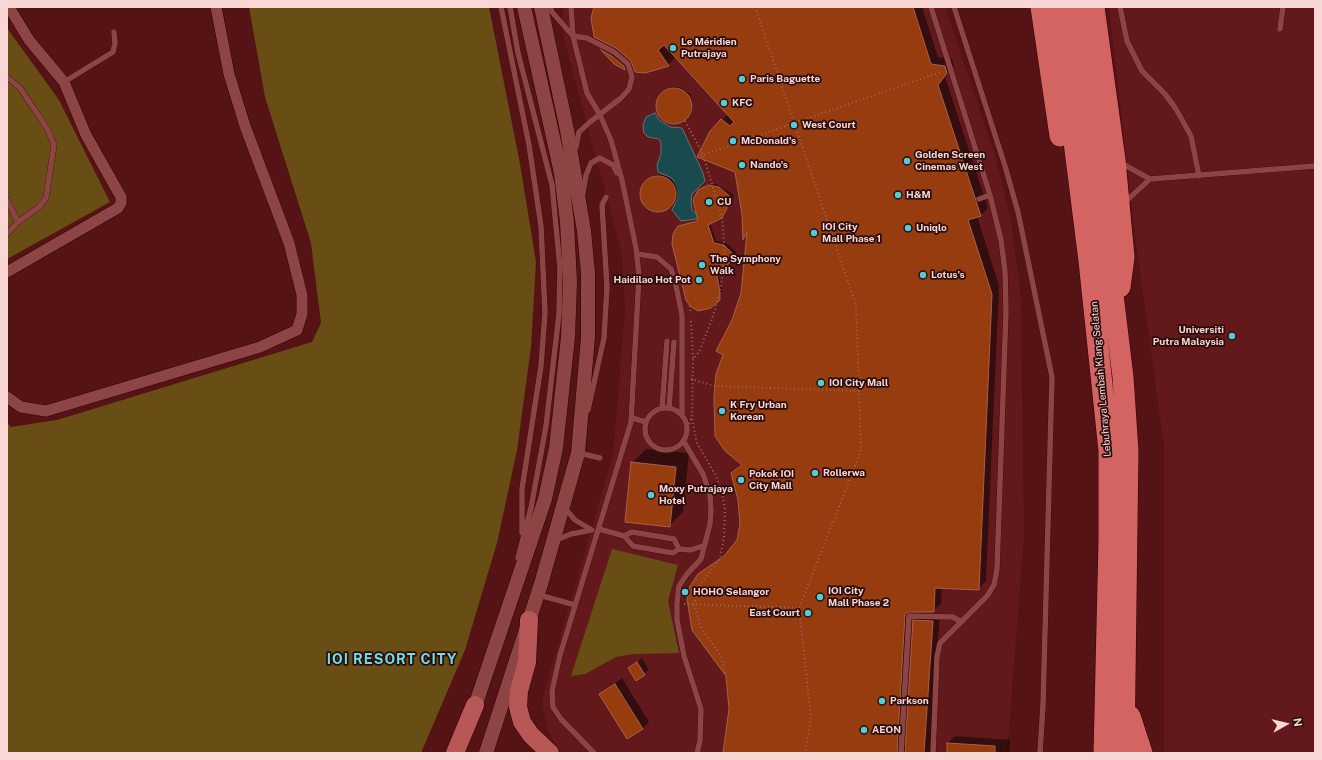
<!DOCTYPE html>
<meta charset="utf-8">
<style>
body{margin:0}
#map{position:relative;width:1322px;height:760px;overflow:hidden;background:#551316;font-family:"Public Sans",sans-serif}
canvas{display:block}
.frame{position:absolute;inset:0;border:8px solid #f9d7d5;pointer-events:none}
.north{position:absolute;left:1266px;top:704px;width:40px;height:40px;-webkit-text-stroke:3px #290c0c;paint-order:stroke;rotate:82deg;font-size:11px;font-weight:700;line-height:16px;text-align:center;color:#f9d7d5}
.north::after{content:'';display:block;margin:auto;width:14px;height:18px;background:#f9d7d5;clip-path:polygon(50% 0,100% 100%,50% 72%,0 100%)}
</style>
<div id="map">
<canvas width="1322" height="760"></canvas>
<div class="frame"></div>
<div class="north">N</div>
</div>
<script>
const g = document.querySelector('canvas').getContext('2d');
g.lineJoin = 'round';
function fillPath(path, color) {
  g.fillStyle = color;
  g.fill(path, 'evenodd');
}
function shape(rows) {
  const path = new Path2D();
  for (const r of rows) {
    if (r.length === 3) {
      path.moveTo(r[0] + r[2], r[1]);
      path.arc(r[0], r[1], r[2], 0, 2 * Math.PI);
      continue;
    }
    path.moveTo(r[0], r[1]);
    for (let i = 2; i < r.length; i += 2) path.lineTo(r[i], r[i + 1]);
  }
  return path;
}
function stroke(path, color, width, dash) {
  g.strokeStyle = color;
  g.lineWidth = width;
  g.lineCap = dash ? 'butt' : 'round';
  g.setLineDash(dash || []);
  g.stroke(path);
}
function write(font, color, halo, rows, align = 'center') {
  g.font = font + ' "Public Sans",sans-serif';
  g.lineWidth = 3.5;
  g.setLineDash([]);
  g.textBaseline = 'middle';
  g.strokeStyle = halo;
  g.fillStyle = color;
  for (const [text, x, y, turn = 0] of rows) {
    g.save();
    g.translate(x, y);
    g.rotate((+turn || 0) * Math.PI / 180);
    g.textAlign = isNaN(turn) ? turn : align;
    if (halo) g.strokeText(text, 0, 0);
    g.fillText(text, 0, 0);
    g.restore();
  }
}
const built = shape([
 [563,7,945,7,993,149,1010,215,1021,299,1024,536,1007,753,560,753,547,730,542,700,613,455,625,311,622,253,563,35],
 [1109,7,1315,7,1315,753,1164,753,1164,446,1134,227]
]);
const green = shape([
 [249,7,489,7,520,164,536,262,531,347,517,450,497,543,465,650,421,753,7,753,7,423,11,427,57,420,312,342,321,323,311,243,265,97],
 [7,28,59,100,110,202,7,259],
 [612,549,678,565,668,601,679,653,634,654,616,657,585,674,571,676]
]);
const water = shape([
 [655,113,659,120,670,127,682,128,703,173,705,181,692,194,691,202,692,210,703,221,696,219,681,221,672,210,678,197,677,188,672,178,658,172,657,165,661,154,661,143,659,139,648,137,644,133,643,125,646,117,655,113]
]);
const shadow = shape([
 [594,7,922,7,938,57,952,59,954,65,945,77,988,208,981,215,977,216,999,286,986,581,978,589,942,587,941,604,933,611,912,611,904,745,907,748,914,621,921,613,940,614,930,753,724,753,730,710,727,676,699,575,730,550,738,540,741,524,739,500,732,473,742,464,725,355,742,293,748,233,744,237,736,171,722,120,728,114,676,57,668,65,632,60],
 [603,48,614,54,627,67,625,68,614,63,602,50],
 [675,105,18],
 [660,193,18],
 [716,184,734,195,723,214,710,223,716,241,726,243,736,252,728,263,717,269,722,290,721,297,710,307,679,227,698,220,694,200,695,195,706,185],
 [646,449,689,453,683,512,669,526,632,463],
 [642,658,649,670,636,680,629,668],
 [622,678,649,722,642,729,600,695],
 [955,736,1010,740,1009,753,948,753,948,743]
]);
const building = shape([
 [594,7,913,7,931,64,945,66,947,73,938,85,981,216,968,220,992,294,979,590,935,588,934,612,909,612,905,614,897,753,723,753,729,709,726,676,692,630,687,599,690,586,698,574,724,556,737,540,740,524,738,500,731,473,742,465,725,451,715,436,714,397,716,374,723,355,716,351,732,320,741,293,747,232,743,240,742,215,735,172,697,157,710,131,721,119,730,126,734,122,664,45,658,50,669,66,645,73,635,72,631,61,616,48,594,37,591,18,594,7],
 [601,50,612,56,624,66,625,70,614,64,601,50],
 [674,106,18],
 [658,194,18],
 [708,185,719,187,732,198,722,218,708,225,714,243,724,245,734,255,727,266,716,270,720,292,720,300,711,308,698,311,690,306,686,300,672,244,673,234,678,226,698,221,693,200,698,190,708,185],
 [631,462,676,467,670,527,625,522,631,462],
 [913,620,933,621,924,753,905,753,913,620],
 [637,662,645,675,636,681,628,668,637,662],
 [615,684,643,729,627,739,599,694,615,684],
 [947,743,995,746,995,753,947,753,947,743]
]);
const path = shape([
 [755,7,856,305,861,451,799,608,811,719,805,753],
 [685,121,703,154,722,218,725,256,720,292,712,319,699,352,693,359,692,417,688,428],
 [697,157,941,72],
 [725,256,744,259],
 [690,306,691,314],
 [691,321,693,358],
 [691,379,715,386,859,391],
 [692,419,697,443,716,476,722,492,725,509,724,537,720,558,700,585,694,604,702,629,721,656,726,676],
 [684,604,799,608]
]);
const service = shape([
 [501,7,529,145,541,226,545,313,541,366,522,489,522,533],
 [510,7,518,53,552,185,560,268,559,314,546,426,531,508,518,558],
 [550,7,552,12,573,36,587,38,614,52,628,64,632,77,629,89,621,98,590,122,579,132,576,147],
 [571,7,573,36,587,93,600,115,611,140,622,180,636,248,639,276,631,422,560,655,552,691,553,707,561,719,594,753],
 [931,7,990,195,1001,240,1005,271,1006,311,997,569,994,585,987,596,940,643,937,657,933,753],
 [954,7,1005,166,1018,212,1052,377,1043,705,1040,753],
 [1120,7,1127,41,1142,71,1165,94,1176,109,1191,136,1199,176],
 [1280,29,1283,7],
 [7,77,20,88,41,119,48,130,54,145,46,198,39,207,18,222],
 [64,82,113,52,115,43,114,32],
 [1121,163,1150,179,1315,166],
 [583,193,586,175,591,163,600,158,613,165,617,173],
 [979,199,990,195],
 [7,200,18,222,7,234],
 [1124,203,1150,179],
 [637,254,657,257,671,269,675,281,682,315,682,414],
 [666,429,21],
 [662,408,667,341],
 [669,408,674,342],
 [588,410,604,338,607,287,602,205,606,197],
 [632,418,646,422],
 [684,442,703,474,710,495,711,511,710,524,701,559,687,574,679,586,677,603,677,620,684,656,701,709,700,741,697,753],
 [579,453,600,458],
 [599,529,624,536,633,546,673,553,679,549,691,550,705,545],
 [624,536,632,532,674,539,679,549],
 [556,540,571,534,592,530,575,520,564,507],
 [539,595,575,605],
 [901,753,909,616,953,617,960,621]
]);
const minor = shape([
 [7,272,118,208,121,203,121,197,86,135,64,82,29,40,9,7],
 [7,397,21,407,46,411,260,347,297,330,302,314,302,295,289,243,245,126,229,74,216,7]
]);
const tertiary = shape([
 [472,715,545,499,556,448,568,337,570,282,567,222,561,173,524,7],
 [486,753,541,584,578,453,588,337,588,273,584,231,567,130,541,7]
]);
const primary = shape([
 [529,620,527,662,519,691,518,707,522,722,531,735,550,753],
 [455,753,475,705]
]);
const motorway = shape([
 [1041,7,1060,136],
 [1057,7,1089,261,1109,451,1109,540,1104,753],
 [1078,7,1123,377,1128,451,1124,753],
 [1094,7,1115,160,1124,257,1120,287],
 [1130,716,1142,753]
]);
const markers = [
 [673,48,4,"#52ccd6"],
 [742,79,4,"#52ccd6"],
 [724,103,4,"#52ccd6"],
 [794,125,4,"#52ccd6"],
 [733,141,4,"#52ccd6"],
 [907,161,4,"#52ccd6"],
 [742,165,4,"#52ccd6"],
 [898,195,4,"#52ccd6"],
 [709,202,4,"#52ccd6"],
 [908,228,4,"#52ccd6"],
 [814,233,4,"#52ccd6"],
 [702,265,4,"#52ccd6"],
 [923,275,4,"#52ccd6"],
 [699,280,4,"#52ccd6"],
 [1232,336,4,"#52ccd6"],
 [821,383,4,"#52ccd6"],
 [722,411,4,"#52ccd6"],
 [815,473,4,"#52ccd6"],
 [741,480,4,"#52ccd6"],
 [651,495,4,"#52ccd6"],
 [685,592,4,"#52ccd6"],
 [820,597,4,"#52ccd6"],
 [808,613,4,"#52ccd6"],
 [882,701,4,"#52ccd6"],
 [864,730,4,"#52ccd6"]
];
const poiNames = [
 ["Le Méridien",681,42],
 ["Putrajaya",681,54],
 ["Paris Baguette",750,79],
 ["KFC",732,103],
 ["West Court",802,125],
 ["McDonald's",741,141],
 ["Golden Screen",915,155],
 ["Cinemas West",915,167],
 ["Nando's",750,165],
 ["H&M",906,195],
 ["CU",717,202],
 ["IOI City",822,227],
 ["Mall Phase 1",822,239],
 ["Uniqlo",916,228],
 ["The Symphony",710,259],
 ["Walk",710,271],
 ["Lotus's",931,275],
 ["Haidilao Hot Pot",691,280,"right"],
 ["Universiti",1224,330,"right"],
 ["Putra Malaysia",1224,342,"right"],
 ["IOI City Mall",829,383],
 ["K Fry Urban",730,405],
 ["Korean",730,417],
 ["Rollerwa",823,473],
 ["Pokok IOI",749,474],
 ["City Mall",749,486],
 ["Moxy Putrajaya",659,489],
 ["Hotel",659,501],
 ["IOI City",828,591],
 ["Mall Phase 2",828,603],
 ["HOHO Selangor",693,592],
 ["East Court",800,613,"right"],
 ["Parkson",890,701],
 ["AEON",872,730]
];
const streetNames = [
 ["Lebuhraya Lembah Klang Selatan",1101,379,-95]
];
const districtNames = [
 ["IOI RESORT CITY",392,660]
];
fillPath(built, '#63191c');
fillPath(green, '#684e15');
fillPath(water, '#184a4e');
stroke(water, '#5c7476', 1);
fillPath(shadow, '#0007');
fillPath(building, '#963c0e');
stroke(building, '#a66247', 1);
stroke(service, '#320205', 6);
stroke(minor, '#320205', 12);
stroke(tertiary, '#320205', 15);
stroke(primary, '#320205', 19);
stroke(motorway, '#320205', 22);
stroke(path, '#9a6667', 2, [1, 3]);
stroke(service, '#8c4544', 5.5);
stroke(minor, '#8c4544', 11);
stroke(tertiary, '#8c4544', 14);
stroke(primary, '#b75856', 18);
stroke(motorway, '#d46462', 21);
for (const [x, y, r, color] of markers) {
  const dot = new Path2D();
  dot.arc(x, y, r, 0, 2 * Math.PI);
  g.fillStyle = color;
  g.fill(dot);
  stroke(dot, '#290c0c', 1.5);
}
write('bold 10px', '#f9d7d5', '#290c0c', poiNames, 'left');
write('10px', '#f9d7d5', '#290c0c', streetNames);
g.letterSpacing = '1px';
write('bold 14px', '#71dce5', '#290c0c', districtNames);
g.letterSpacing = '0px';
</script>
